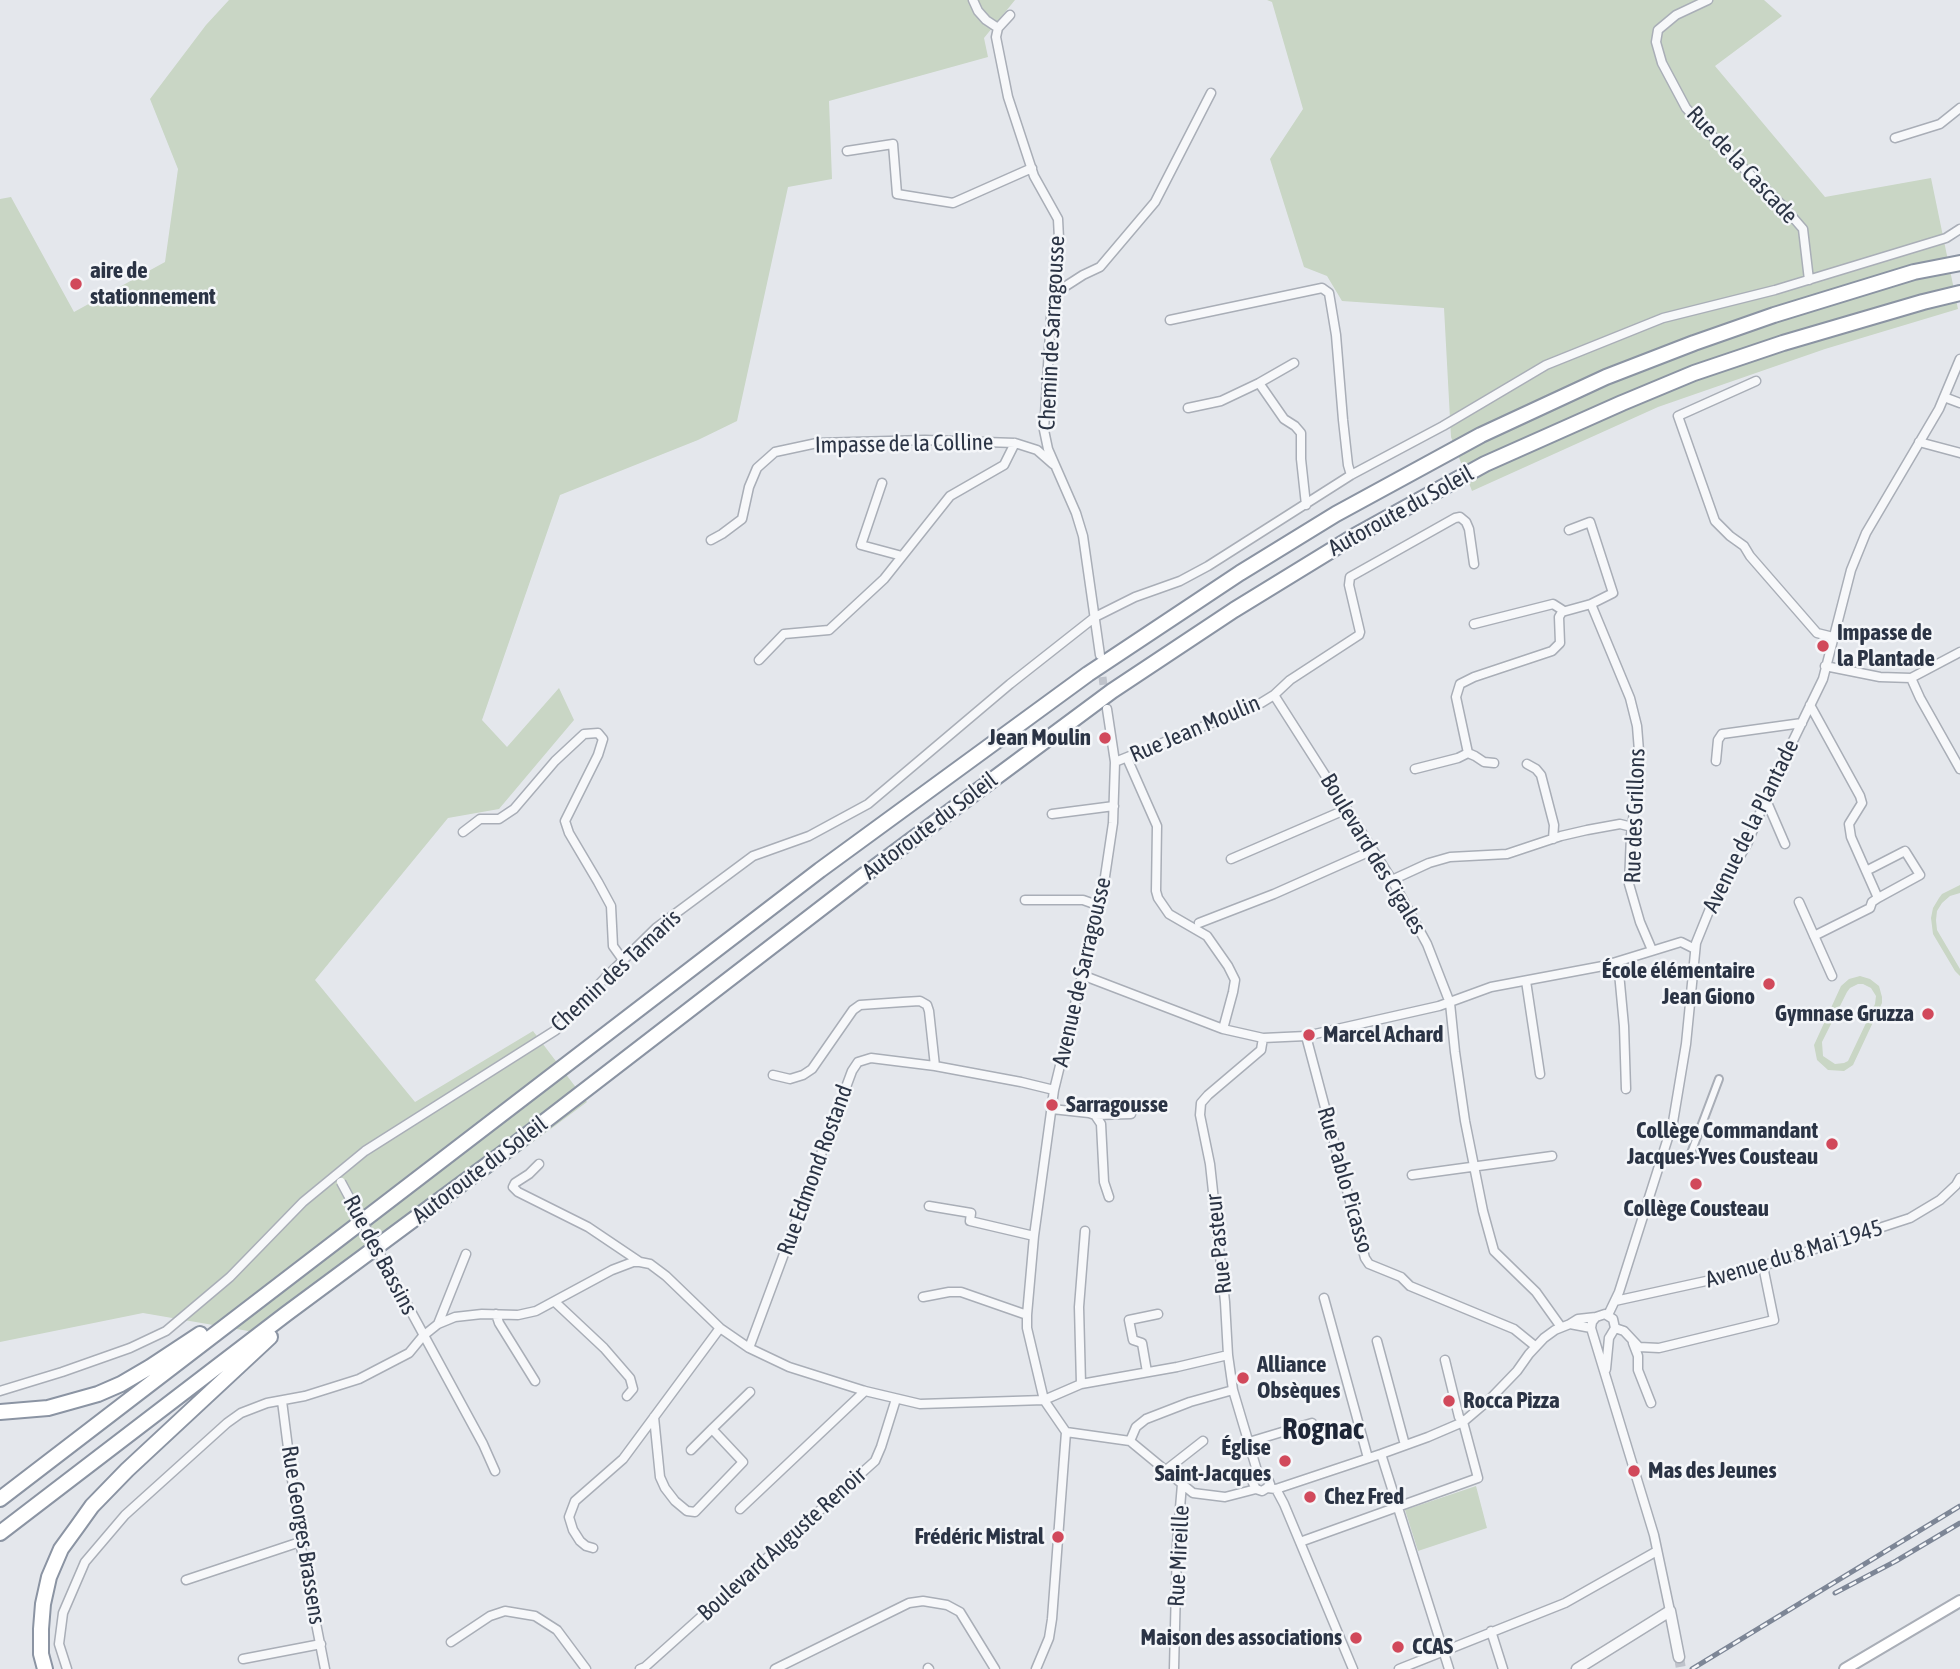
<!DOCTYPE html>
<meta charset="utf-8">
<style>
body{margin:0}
canvas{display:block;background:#e4e7ec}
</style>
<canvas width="1960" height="1669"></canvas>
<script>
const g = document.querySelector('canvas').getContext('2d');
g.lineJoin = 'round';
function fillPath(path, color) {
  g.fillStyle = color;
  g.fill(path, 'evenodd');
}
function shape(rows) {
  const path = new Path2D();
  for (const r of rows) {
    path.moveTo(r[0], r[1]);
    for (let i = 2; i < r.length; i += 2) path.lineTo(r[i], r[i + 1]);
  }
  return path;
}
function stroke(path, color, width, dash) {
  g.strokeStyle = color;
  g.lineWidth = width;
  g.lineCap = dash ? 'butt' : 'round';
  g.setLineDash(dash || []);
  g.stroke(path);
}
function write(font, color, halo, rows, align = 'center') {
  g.font = font + ' "Asap Condensed",sans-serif';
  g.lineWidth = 5;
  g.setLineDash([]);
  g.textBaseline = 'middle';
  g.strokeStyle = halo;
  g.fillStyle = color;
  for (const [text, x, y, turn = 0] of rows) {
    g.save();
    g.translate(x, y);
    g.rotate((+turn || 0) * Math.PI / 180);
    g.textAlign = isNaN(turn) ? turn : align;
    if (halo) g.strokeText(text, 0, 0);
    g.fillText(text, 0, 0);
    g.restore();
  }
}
const green = shape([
 [229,0,1015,0,984,38,988,57,829,101,832,179,788,187,737,421,698,440,560,495,482,720,507,747,559,688,574,720,499,809,448,818,315,980,415,1102,533,1031,587,1102,424,1223,260,1333,143,1313,0,1342,0,199,11,197,74,312,165,262,178,169,150,99,206,25],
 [1267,0,1764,0,1782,16,1715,66,1825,197,1931,178,1958,309,1825,349,1658,407,1472,491,1451,437,1444,308,1342,301,1327,276,1304,267,1270,159,1303,109,1272,2],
 [1960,885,1960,893,1950,896,1942,903,1937,911,1936,920,1937,930,1960,969,1960,976,1955,971,1933,934,1931,918,1933,908,1939,898,1942,894],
 [1860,976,1870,979,1879,986,1882,997,1882,1003,1853,1065,1844,1071,1828,1070,1817,1060,1814,1045,1841,986,1849,979],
 [1858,984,1863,984,1871,988,1876,996,1875,1004,1848,1061,1844,1063,1835,1064,1823,1056,1822,1042,1847,992,1850,988],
 [1476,1486,1487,1528,1418,1551,1405,1510]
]);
const minorTunnel = shape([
 [1101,665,1105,697]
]);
const tertiaryTunnel = shape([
 [1679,1657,1681,1669]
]);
const pedestrian = shape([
 [1691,1153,1719,1079]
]);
const minor = shape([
 [973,0,978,11,986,20,998,28],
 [1708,0,1676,15,1658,30,1656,42,1662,63,1686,108,1733,158,1783,206,1803,229,1809,280],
 [1010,15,998,28,996,37,1008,97,1034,176,1058,219,1059,239,1055,293,1051,317,1044,430,1048,449,1076,513,1083,536,1100,655],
 [1895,138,1940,124,1960,108],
 [847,151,893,144,897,194,953,203,1032,168],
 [1055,293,1083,275,1100,267,1155,202,1211,93],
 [1170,320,1322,288,1329,293,1336,335,1343,420,1348,465,1351,475],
 [1756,381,1678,416,1715,521,1730,536,1744,546,1750,556,1817,633,1833,637],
 [1259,383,1284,419,1295,426,1301,433,1301,459,1306,505],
 [1944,397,1960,403],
 [1188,408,1221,401,1259,383,1294,363],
 [1919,442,1960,453],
 [882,483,861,545,902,556],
 [711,540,722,534,742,519,749,487,757,468,775,452,817,443,925,440,1015,443,1037,450,1053,464],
 [1591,604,1630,698,1637,726,1639,751,1638,781,1631,835,1629,884,1640,922,1652,950],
 [1474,624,1553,604,1564,611],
 [759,660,784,634,829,630,884,579,950,496,1004,465,1015,443],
 [1825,666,1880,677,1911,678,1960,652],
 [1911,678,1920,698,1960,769],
 [1274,695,1392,880,1427,944,1450,1003,1455,1052,1465,1121,1483,1211,1494,1251,1536,1292,1561,1327],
 [1810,705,1860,796,1862,803,1849,824,1851,837,1878,898,1920,875,1905,851,1866,871],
 [1468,753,1475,756,1484,762,1494,763],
 [1127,758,1157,826,1156,891,1158,898,1169,914,1207,936,1228,966,1235,980,1233,992,1223,1029],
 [1716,761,1718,740,1722,734,1802,723],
 [1115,762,1261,703,1274,695,1290,680,1359,635,1360,632,1349,585,1350,577,1455,518,1460,517,1466,522,1469,529,1474,564],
 [1527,764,1536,769,1541,775,1554,825,1553,839],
 [1415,769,1458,758,1468,753,1456,697,1460,684,1474,677,1552,651,1560,643,1559,617,1562,612,1591,604,1613,593,1590,522,1569,530],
 [1766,800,1785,844],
 [1052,814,1114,806],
 [463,832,480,819,499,819,514,809,555,761,584,734,598,733,603,739,598,755,565,821,569,833,598,882,611,906,613,946,623,960],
 [1231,859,1347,809],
 [1392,880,1429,863,1450,857,1507,854,1561,836,1587,830,1620,824,1632,827],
 [1025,900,1083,900,1100,906],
 [1799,902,1832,976],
 [1199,923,1274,894,1373,850],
 [1814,936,1870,908,1872,902,1878,898],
 [1618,962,1624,1026,1626,1089],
 [1082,975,1223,1029,1263,1038,1306,1036,1439,1006,1491,987,1603,966,1681,942,1695,949],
 [1526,981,1540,1074],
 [1306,1036,1365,1258,1369,1264,1401,1277,1410,1286,1514,1329,1535,1346],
 [773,1075,790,1079,803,1075,812,1069,853,1010,860,1005,903,1002,920,1001,927,1005,929,1011,935,1066],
 [1052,1109,1089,1113,1095,1115,1101,1124,1104,1182,1109,1197],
 [1095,1115,1131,1114],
 [539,1164,529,1174,515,1183,513,1187,518,1192,588,1227,640,1262],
 [1412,1175,1552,1156],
 [929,1206,971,1213,970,1221,1034,1236],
 [383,1260,483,1444,495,1471],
 [923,1297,949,1292,961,1292,1027,1315],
 [1324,1298,1368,1458],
 [1615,1301,1738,1274,1910,1218,1940,1200,1956,1185,1960,1178],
 [555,1302,604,1348,630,1378,633,1389,627,1396],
 [496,1314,499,1323,535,1381],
 [1608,1315,1619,1292,1673,1122,1686,1044,1696,943,1711,906,1747,844,1773,782,1823,679,1851,570,1866,533,1939,409,1960,359],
 [438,1324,466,1254],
 [1591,1328,1570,1324,1578,1319,1596,1317],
 [1615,1328,1624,1331,1639,1347,1659,1348,1774,1320,1763,1266],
 [1609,1338,1615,1328,1613,1319,1605,1314,1596,1317,1592,1322,1591,1328,1654,1535,1670,1611],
 [1377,1341,1405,1445],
 [1633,1343,1638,1356,1638,1370,1651,1403],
 [749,1348,852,1071,858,1062,871,1058,935,1066,1021,1082,1054,1090],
 [1606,1369,1609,1338],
 [1147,1372,1142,1343,1133,1340,1129,1320,1158,1314],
 [1081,1384,1079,1307,1085,1231],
 [0,1391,62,1372,130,1348,166,1331,230,1277,303,1202,365,1151,556,1030,605,978,656,928,753,856,809,836,868,804,1010,684,1095,617,1135,597,1180,581,1208,566,1351,475,1443,426,1546,365,1663,318,1775,290,1946,238,1960,229],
 [282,1401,300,1542,325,1669],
 [654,1417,660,1477,665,1488,675,1501,687,1511,695,1512,743,1462,712,1429,691,1450],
 [712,1429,750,1392],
 [1066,1432,1130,1441,1193,1493,1225,1497,1256,1489,1262,1491,1267,1488,1270,1484,1266,1475,1260,1474,1255,1477,1253,1483,1256,1489],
 [1130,1441,1136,1427,1146,1419,1190,1402,1233,1390],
 [1249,1442,1312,1423],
 [1381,1454,1449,1669],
 [1166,1470,1203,1441],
 [1258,1474,1233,1390,1228,1355,1225,1302,1210,1164,1200,1115,1201,1103,1208,1095,1261,1050,1263,1038],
 [1267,1488,1276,1489,1381,1454,1428,1437,1463,1422,1490,1399,1517,1371,1529,1354,1544,1338,1555,1330,1570,1324],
 [1276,1489,1284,1504,1353,1669],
 [740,1509,865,1391],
 [1300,1542,1478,1478,1463,1422,1459,1417,1445,1360],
 [593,1548,586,1546,580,1541,573,1530,569,1517,575,1501,623,1459,720,1328],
 [186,1580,300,1542],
 [1491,1631,1503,1669],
 [451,1642,490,1616,505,1611,535,1616,557,1630,586,1669],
 [243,1659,321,1644],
 [928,1668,929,1669],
 [67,1669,59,1644,63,1613,85,1562,125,1515,227,1423,241,1413,267,1403,305,1396,359,1379,409,1353,423,1336,438,1324,455,1317,482,1314,518,1315,536,1311,612,1270,633,1262,640,1262,650,1264,666,1276,720,1328,749,1348,789,1367,865,1391,920,1404,1044,1400,1081,1384,1177,1367,1228,1355],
 [640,1669,645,1667,875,1461,881,1447,896,1399],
 [775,1669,909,1603,923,1601,947,1605,960,1612,995,1669],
 [1036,1669,1049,1638,1052,1619,1066,1432,1044,1400,1027,1328,1027,1315,1034,1236,1054,1090,1103,890,1113,823,1115,762,1107,709],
 [1174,1669,1177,1544,1182,1484],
 [1399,1669,1565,1603,1657,1551]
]);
const tertiary = shape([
 [1577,1669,1670,1611,1679,1657]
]);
const secondary = shape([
 [1845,1669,1960,1601]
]);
const motorway = shape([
 [0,1412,48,1408,98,1394,121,1384,150,1367,200,1334],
 [0,1499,820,870,1088,674,1240,573,1336,514,1481,435,1606,377,1694,343,1774,315,1914,272,1960,263],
 [0,1533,286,1314,510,1148,863,876,1112,691,1234,610,1353,537,1485,464,1622,403,1694,373,1783,343,1923,302,1960,293],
 [45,1669,41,1654,41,1629,43,1604,49,1577,61,1549,77,1527,92,1506,127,1470,270,1337]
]);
const rail = shape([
 [1835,1593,1896,1561,1960,1523],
 [1692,1669,1960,1506]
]);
const minorBridge = shape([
 [341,1182,383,1260]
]);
const markers = [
 [76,284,7,"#d1495b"],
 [1823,646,7,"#d1495b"],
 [1105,738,7,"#d1495b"],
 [1769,984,7,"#d1495b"],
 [1928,1014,7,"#d1495b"],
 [1309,1035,7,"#d1495b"],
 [1052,1105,7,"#d1495b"],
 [1832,1144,7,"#d1495b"],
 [1696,1184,7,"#d1495b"],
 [1243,1378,7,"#d1495b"],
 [1449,1401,7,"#d1495b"],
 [1285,1461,7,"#d1495b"],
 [1634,1471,7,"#d1495b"],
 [1310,1497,7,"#d1495b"],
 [1058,1537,7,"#d1495b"],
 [1356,1638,7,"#d1495b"],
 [1398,1647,7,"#d1495b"]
];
const streetNames = [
 ["Rue de la Cascade",1742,165,47],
 ["Chemin de Sarragousse",1052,333,-87],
 ["Impasse de la Colline",904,444,-1],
 ["Autoroute du Soleil",1401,511,-29],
 ["Rue Jean Moulin",1195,729,-23],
 ["Rue des Grillons",1635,816,-88],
 ["Autoroute du Soleil",930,826,-37],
 ["Avenue de la Plantade",1751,826,-64],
 ["Boulevard des Cigales",1373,854,59],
 ["Chemin des Tamaris",616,971,-43],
 ["Avenue de Sarragousse",1082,972,-77],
 ["Autoroute du Soleil",480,1170,-37],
 ["Rue Edmond Rostand",815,1170,-70],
 ["Rue Pablo Picasso",1345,1180,74],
 ["Rue Pasteur",1219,1244,-96],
 ["Avenue du 8 Mai 1945",1794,1254,-17],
 ["Rue des Bassins",380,1255,62],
 ["Rue Georges Brassens",303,1535,81],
 ["Boulevard Auguste Renoir",782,1544,-42],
 ["Rue Mireille",1179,1556,-87]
];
const poiNames = [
 ["aire de",90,271],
 ["stationnement",90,297],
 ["Impasse de",1837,633],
 ["la Plantade",1837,659],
 ["Jean Moulin",1091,738,"right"],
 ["École élémentaire",1755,971,"right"],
 ["Jean Giono",1755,997,"right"],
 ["Gymnase Gruzza",1914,1014,"right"],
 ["Marcel Achard",1323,1035],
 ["Sarragousse",1066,1105],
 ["Collège Commandant",1818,1131,"right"],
 ["Jacques-Yves Cousteau",1818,1157,"right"],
 ["Collège Cousteau",1696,1209,"center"],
 ["Alliance",1257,1365],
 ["Obsèques",1257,1391],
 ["Rocca Pizza",1463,1401],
 ["Église",1271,1448,"right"],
 ["Saint-Jacques",1271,1474,"right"],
 ["Mas des Jeunes",1648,1471],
 ["Chez Fred",1324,1497],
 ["Frédéric Mistral",1044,1537,"right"],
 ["Maison des associations",1342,1638,"right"],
 ["CCAS",1412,1647]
];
const districtNames = [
 ["Rognac",1323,1430]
];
fillPath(green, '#c9d6c5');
stroke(minorTunnel, '#bfc3cb', 8, [8, 4]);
stroke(tertiaryTunnel, '#bfc3cb', 10, [10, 5]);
stroke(pedestrian, '#a9aeb7', 10);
stroke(minor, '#a9aeb7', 11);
stroke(tertiary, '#a9aeb7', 13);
stroke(secondary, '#a9aeb7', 14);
stroke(motorway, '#8b94a3', 18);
stroke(pedestrian, '#f7f8fa', 6);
stroke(minor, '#f7f8fa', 8);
stroke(tertiary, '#f7f8fa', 10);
stroke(secondary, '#fff', 10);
stroke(motorway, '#fff', 14);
stroke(rail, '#7d8696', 5);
stroke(rail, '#f4f6f9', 2.5, [8]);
stroke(minorBridge, '#a9aeb7', 11, []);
stroke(minorBridge, '#f7f8fa', 8);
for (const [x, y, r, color] of markers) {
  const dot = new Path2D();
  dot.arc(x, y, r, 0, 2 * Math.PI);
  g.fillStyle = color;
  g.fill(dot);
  stroke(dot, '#f4f6f9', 2.5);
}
write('23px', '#2b3445', '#f4f6f9', streetNames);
write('bold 23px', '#2b3445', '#f4f6f9', poiNames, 'left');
write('bold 30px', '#1d2536', '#f4f6f9', districtNames);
</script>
